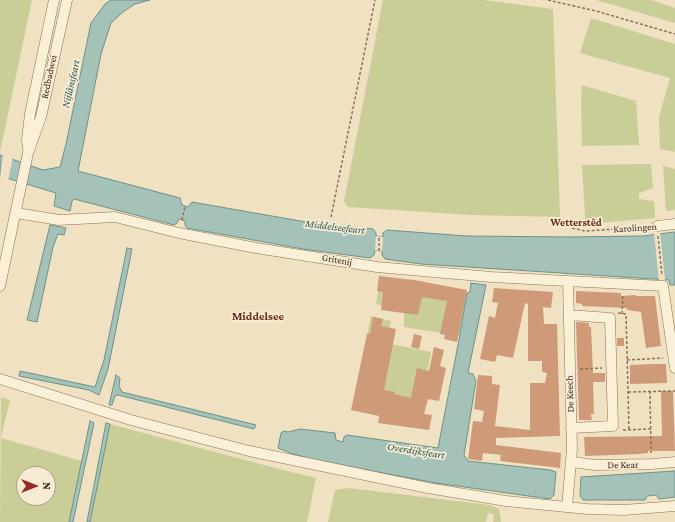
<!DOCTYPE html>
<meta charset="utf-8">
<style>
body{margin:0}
#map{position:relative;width:675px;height:522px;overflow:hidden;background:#f0e1c3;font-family:"Crimson Pro",serif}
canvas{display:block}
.north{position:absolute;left:16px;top:466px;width:40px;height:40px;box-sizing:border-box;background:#f7ebd3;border:1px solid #ab9e8b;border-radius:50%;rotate:90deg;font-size:11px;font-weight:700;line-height:16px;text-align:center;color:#3a2b1e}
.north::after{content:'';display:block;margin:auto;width:14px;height:18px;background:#9c272b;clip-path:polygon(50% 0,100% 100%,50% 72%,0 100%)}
</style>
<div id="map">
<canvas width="675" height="522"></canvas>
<div class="north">N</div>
</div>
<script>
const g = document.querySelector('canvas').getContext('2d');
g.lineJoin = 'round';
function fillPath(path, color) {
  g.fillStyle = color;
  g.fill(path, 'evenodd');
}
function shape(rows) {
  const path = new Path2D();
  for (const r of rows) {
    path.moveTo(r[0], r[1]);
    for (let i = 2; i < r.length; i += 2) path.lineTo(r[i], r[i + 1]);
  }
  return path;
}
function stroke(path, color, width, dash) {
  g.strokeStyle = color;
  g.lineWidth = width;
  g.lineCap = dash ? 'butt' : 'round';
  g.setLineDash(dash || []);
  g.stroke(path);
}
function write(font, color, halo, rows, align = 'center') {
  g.font = font + ' "Crimson Pro",serif';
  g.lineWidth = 3.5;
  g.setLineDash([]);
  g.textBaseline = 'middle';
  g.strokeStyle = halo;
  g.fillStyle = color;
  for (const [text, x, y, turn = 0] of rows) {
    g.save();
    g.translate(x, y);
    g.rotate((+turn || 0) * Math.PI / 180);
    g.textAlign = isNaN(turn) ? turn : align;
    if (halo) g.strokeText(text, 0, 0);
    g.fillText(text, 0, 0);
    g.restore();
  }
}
const green = shape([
 [0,0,32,0,0,152],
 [383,0,484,0,553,9,560,217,471,215,348,207,344,201],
 [596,0,651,0,675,8,675,23],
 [591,18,675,44,675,152,660,149,659,117,670,78,580,53],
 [582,85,636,101,639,145,582,146,581,101],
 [651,164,653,188,639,193,639,199,654,201,655,218,587,224,585,217,582,165],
 [663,166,675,169,675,210,666,211],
 [380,279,467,293,459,336,404,327,404,312,376,304],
 [371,316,391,321,388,341,391,344,431,352,418,424,382,413,352,408],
 [1,397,10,400,1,438,82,461,69,522,0,522],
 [24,474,48,474,48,498,24,498],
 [110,424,279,469,316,478,307,522,90,522],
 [349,488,490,505,499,509,501,522,493,522,494,514,488,513,486,522,328,522,335,490]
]);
const water = shape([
 [111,0,150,0,135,4,123,12,111,23,101,54,78,171,180,198,182,205,188,207,192,202,306,222,373,229,376,233,376,236,383,237,383,233,387,230,466,236,569,237,643,236,675,232,675,285,670,285,669,280,421,264,385,259,382,255,382,251,375,250,374,255,370,258,303,249,187,228,185,225,185,221,179,219,177,223,174,225,74,199,72,201,70,211,54,206,56,193,0,176,0,155,43,170,60,167,66,144,91,23,105,4,111,0],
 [50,225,66,228,64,235,58,234,53,247,37,322,27,320,50,225],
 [127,248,132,249,108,369,99,395,89,390,19,376,20,371,95,387,104,360,127,248],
 [471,283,486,285,468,373,473,374,476,381,464,455,468,461,550,470,556,472,554,495,550,499,436,483,378,472,312,459,290,453,278,448,281,433,284,431,288,432,300,429,335,433,336,440,343,442,344,437,347,435,438,448,458,345,467,293,470,292,471,283],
 [116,375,120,378,119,386,122,392,256,425,254,429,118,395,115,396,112,405,109,405,116,375],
 [90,421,94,423,73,522,69,522,90,421],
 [106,423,110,424,90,522,87,522,106,423],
 [675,471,675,497,659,499,656,495,647,496,645,500,583,500,580,496,581,477,675,471]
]);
const pier = shape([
 [3,154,13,157,8,181,0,179],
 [660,232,665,280,659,281,654,233],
 [376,236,383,237,382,251,375,250]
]);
const building = shape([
 [379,276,414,280,467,290,457,342,444,339,445,335,440,334,447,301,422,297,418,315,381,310,383,292,377,291],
 [494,288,553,292,551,308,543,307,544,324,557,324,560,436,496,438,496,445,561,453,560,468,500,461,501,455,483,453,482,461,468,459,473,421,482,422,484,411,474,409,478,375,492,376,492,384,500,385,495,426,530,430,530,383,545,383,547,373,542,372,542,361,528,361,528,304,525,303,513,358,497,355,495,362,480,359,489,316,495,318,498,303,492,302],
 [576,291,621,293,621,296,636,295,636,296,655,296,661,346,646,348,641,312,627,310,627,308,582,306,582,304,576,303],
 [373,317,383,319,381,326,396,329,384,390,395,392,394,394,411,398,417,368,429,371,434,347,444,350,440,366,446,368,439,401,428,399,424,414,432,415,429,430,378,423,379,416,351,410,367,334,370,334],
 [576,322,589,323,589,327,591,327,593,373,605,373,605,382,593,382,594,414,591,414,592,420,579,420],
 [414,334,422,336,419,349,411,347],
 [617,338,624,338,624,346,617,346],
 [655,364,666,364,667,383,630,384,630,365],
 [661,391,673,391,675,451,648,451,648,453,639,454,585,456,584,437,662,436]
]);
const path = shape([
 [548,0,596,11,675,34],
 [331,217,375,0],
 [182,220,185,206],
 [572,228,585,231,647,227],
 [658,236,662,276],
 [379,251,379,237],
 [618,313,626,314,629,430],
 [622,314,623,294],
 [627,360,663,358],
 [580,369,602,368],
 [650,391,651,453],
 [628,392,675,391],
 [623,430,651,429]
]);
const minor = shape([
 [28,149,27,139,30,114,54,0],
 [16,213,59,220,115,217,179,233,256,248,377,267,491,277,663,286,675,368],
 [657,226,675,224],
 [0,286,28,153,41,117,67,0],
 [569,315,610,318,613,426,571,428],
 [0,379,131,420,249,451,428,488,506,501,587,509,624,510,675,506],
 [572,462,595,465,652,464,675,462],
 [567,507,572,449,568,281]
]);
const streetNames = [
 ["Redbadwei",49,77,-78],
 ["Karolingen",635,228,-4],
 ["Gritenij",337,260,10],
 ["De Keech",570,394,-92],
 ["De Kear",623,465,-1]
];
const waterNames = [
 ["Nijlânsfeart",71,84,-77],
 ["Middelseefeart",335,227,7],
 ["Overdijksfeart",416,451,9]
];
const neighbourhoodNames = [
 ["Wetterstêd",576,223]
];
const quarterNames = [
 ["Middelsee",258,316]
];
fillPath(green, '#c9ce97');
fillPath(water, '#a5c2b9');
stroke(water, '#6c9187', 1);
fillPath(pier, '#f0e1c3');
fillPath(building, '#cf9a78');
stroke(minor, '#8b7259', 11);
stroke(path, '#8b7259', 1.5, [3, 2]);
stroke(minor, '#faefd7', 10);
write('10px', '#3a2b1e', '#f7ebd3', streetNames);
write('italic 11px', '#2c5a56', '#f7ebd3', waterNames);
write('bold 11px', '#682a1c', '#f7ebd3', neighbourhoodNames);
write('bold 12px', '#682a1c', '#f7ebd3', quarterNames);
</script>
